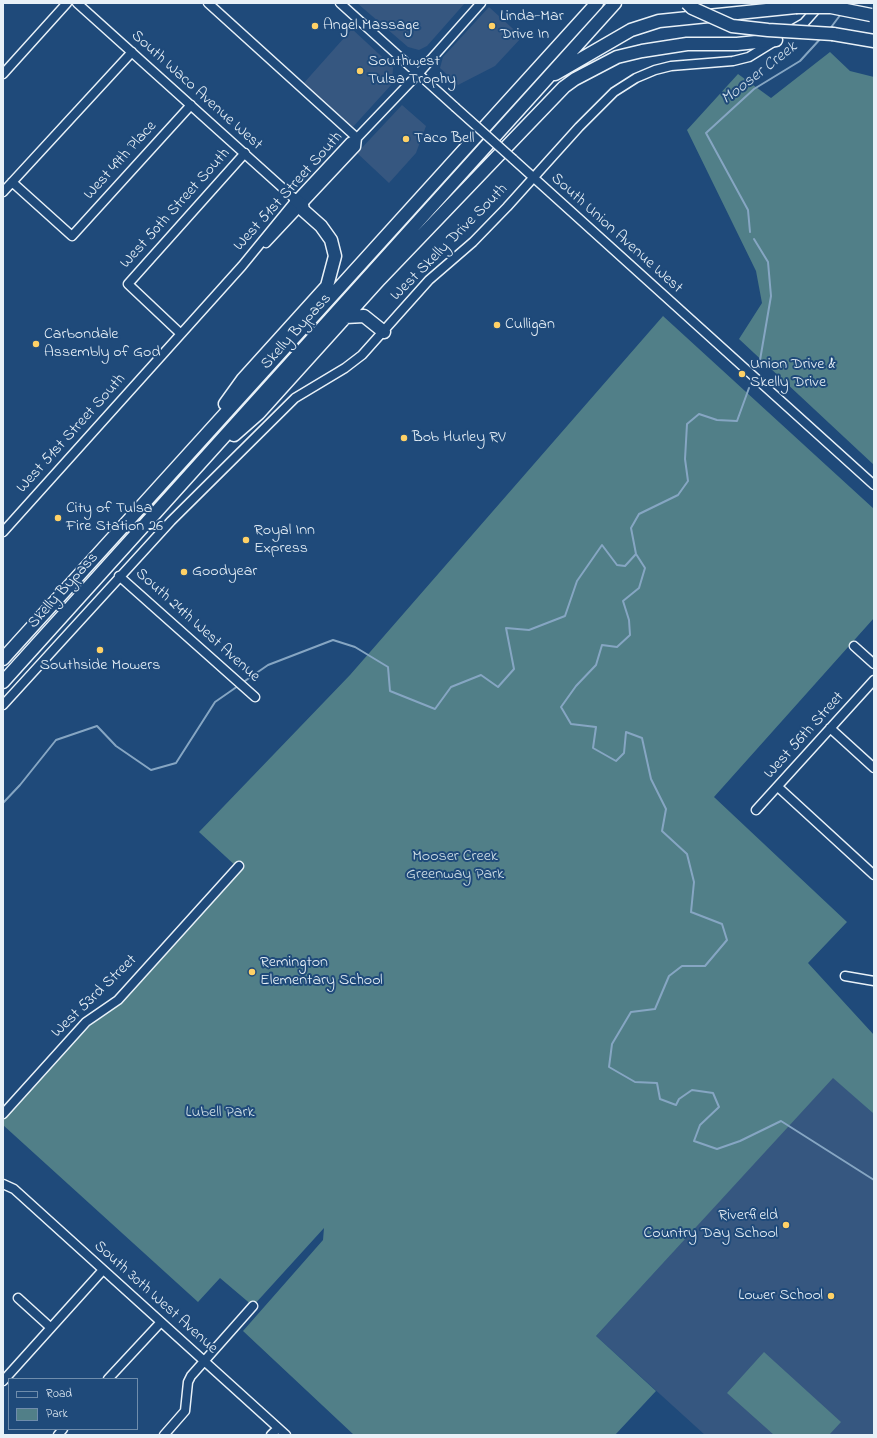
<!DOCTYPE html>
<style>
body{margin:0}
#map{position:relative;width:877px;height:1438px;overflow:hidden;background:#1f4a7a;font-family:"Indie Flower",sans-serif}
canvas{display:block}
.frame{position:absolute;inset:0;border:4px solid #e8f1f8;pointer-events:none}
.legend{position:absolute;left:8px;top:1378px;width:130px;height:52px;box-sizing:border-box;background:#1f4a7a;border:1px solid #6f8dac;margin:0;padding:5px 7px;list-style:none;font-size:12px;color:#e8f1f8}
.legend li{display:flex;align-items:center;gap:8px;height:20px}
.legend b{width:20px;border:1px solid #6f8dac}
</style>
<div id="map">
<canvas width="877" height="1438"></canvas>
<div class="frame"></div>
<ul class="legend">
<li><b style="height:5px;background:#1f4a7a"></b>Road</li>
<li><b style="height:11px;background:#517f88"></b>Park</li>
</ul>
</div>
<script>
const g = document.querySelector('canvas').getContext('2d');
g.lineJoin = 'round';
function fillPath(path, color) {
  g.fillStyle = color;
  g.fill(path, 'evenodd');
}
function shape(rows) {
  const path = new Path2D();
  for (const r of rows) {
    path.moveTo(r[0], r[1]);
    for (let i = 2; i < r.length; i += 2) path.lineTo(r[i], r[i + 1]);
  }
  return path;
}
function stroke(path, color, width, dash) {
  g.strokeStyle = color;
  g.lineWidth = width;
  g.lineCap = dash ? 'butt' : 'round';
  g.setLineDash(dash || []);
  g.stroke(path);
}
function write(font, color, halo, rows, align = 'center') {
  g.font = font + ' "Indie Flower",sans-serif';
  g.lineWidth = 4;
  g.setLineDash([]);
  g.textBaseline = 'middle';
  g.strokeStyle = halo;
  g.fillStyle = color;
  for (const [text, x, y, turn = 0] of rows) {
    g.save();
    g.translate(x, y);
    g.rotate((+turn || 0) * Math.PI / 180);
    g.textAlign = isNaN(turn) ? turn : align;
    if (halo) g.strokeText(text, 0, 0);
    g.fillText(text, 0, 0);
    g.restore();
  }
}
const built = shape([
 [357,3,465,3,427,46,419,50,408,47],
 [489,7,522,37,495,66,458,85,440,68,443,57],
 [352,29,393,67,392,84,352,128,303,84],
 [402,105,426,126,416,153,389,183,357,153],
 [833,1077,874,1114,874,1435,705,1435,596,1336]
]);
const green = shape([
 [830,52,850,71,874,77,874,465,739,339,762,303,756,271,687,130,738,74,771,98],
 [663,316,874,509,874,618,714,797,847,922,808,963,874,1035,874,1114,833,1078,596,1336,656,1391,615,1435,354,1435,243,1331,323,1240,324,1228,253,1306,220,1278,198,1302,3,1125,3,1119,68,1047,94,1022,238,868,199,832,350,675],
 [764,1352,841,1422,829,1435,774,1435,727,1393]
]);
const stream = shape([
 [829,30,841,14],
 [750,232,748,210,706,133,754,89,800,61,822,37],
 [754,239,768,262,771,296,759,366],
 [749,388,737,421,717,420,699,414,687,424,685,459,688,481,678,495,639,514,631,528,636,554,645,568,639,588,623,601,629,620,630,635,617,647,602,645,596,665,576,686,561,707,571,724,596,727,593,748,616,761,624,753,626,732,642,738,651,779,666,809,662,831,687,854,694,882,691,912,722,924,727,940,705,966,682,966,669,976,655,1009,631,1012,612,1044,609,1067,635,1082,657,1083,660,1099,676,1105,679,1099,692,1090,713,1093,719,1107,700,1125,694,1141,717,1149,740,1141,781,1121,874,1180],
 [242,683,268,665,333,640,355,647,388,667,390,691,435,709,451,687,481,675,498,687,514,669,506,628,529,630,565,616,577,581,602,545,617,565,625,566,636,554],
 [3,803,20,785,56,740,97,726,116,746,151,770,176,763,215,702,238,686]
]);
const minor = shape([
 [77,3,296,200],
 [208,3,357,138],
 [340,3,455,107],
 [790,31,804,23,820,5],
 [3,74,67,3],
 [513,159,874,485],
 [12,182,72,236,191,105],
 [3,192,132,52],
 [266,243,356,147,357,138],
 [181,334,128,284,245,153],
 [3,532,242,266,296,200,350,142,357,138,418,74,481,3],
 [119,576,255,697],
 [854,646,874,664],
 [3,705,171,521,295,398,345,368,362,355,429,280,473,242,507,207,579,127,614,92,636,78,655,70,671,66,733,61,749,57,775,41],
 [830,728,874,768],
 [778,787,874,875],
 [756,810,874,680],
 [845,976,874,981],
 [3,1114,86,1022,118,1000,239,866],
 [3,1184,14,1189,286,1435],
 [18,1298,50,1327],
 [108,1379,161,1322],
 [3,1381,103,1270],
 [58,1435,63,1429],
 [164,1435,185,1411,188,1382,191,1376,253,1306],
 [271,1435,278,1428]
]);
const highway = shape([
 [833,34,874,41],
 [555,74,631,30,659,21,796,7],
 [345,317,364,316,384,332],
 [225,404,243,379,327,286,335,256,331,240,321,226,303,210,302,205,296,200],
 [234,435,259,413,380,279,515,138,564,87,575,79,617,57,642,51,687,44,737,44,776,40],
 [3,659,597,3],
 [3,682,615,3]
]);
const minorBridge = shape([
 [455,107,513,159]
]);
const highwayBridge = shape([
 [687,3,692,8,732,26,768,30,833,34],
 [796,7,831,7,871,15]
]);
const markers = [
 [315,26,4,"#ffd166"],
 [492,26,4,"#ffd166"],
 [360,71,4,"#ffd166"],
 [406,139,4,"#ffd166"],
 [497,325,4,"#ffd166"],
 [36,344,4,"#ffd166"],
 [742,374,4,"#ffd166"],
 [404,438,4,"#ffd166"],
 [58,518,4,"#ffd166"],
 [246,540,4,"#ffd166"],
 [184,572,4,"#ffd166"],
 [100,650,4,"#ffd166"],
 [252,972,4,"#ffd166"],
 [786,1225,4,"#ffd166"],
 [831,1296,4,"#ffd166"]
];
const poiNames = [
 ["Linda-Mar",500,17],
 ["Drive In",500,35],
 ["Angel Massage",323,26],
 ["Southwest",368,62],
 ["Tulsa Trophy",368,80],
 ["Taco Bell",414,139],
 ["Culligan",505,325],
 ["Carbondale",44,335],
 ["Assembly of God",44,353],
 ["Union Drive &",750,365],
 ["Skelly Drive",750,383],
 ["Bob Hurley RV",412,438],
 ["City of Tulsa",66,509],
 ["Fire Station 26",66,527],
 ["Royal Inn",254,531],
 ["Express",254,549],
 ["Goodyear",192,572],
 ["Southside Mowers",100,666,"center"],
 ["Remington",260,963],
 ["Elementary School",260,981],
 ["Riverfield",778,1216,"right"],
 ["Country Day School",778,1234,"right"],
 ["Lower School",823,1296,"right"]
];
const streetNames = [
 ["South Waco Avenue West",196,91,42],
 ["West 49th Place",121,161,-48],
 ["West 51st Street South",289,192,-48],
 ["West 50th Street South",176,209,-48],
 ["South Union Avenue West",616,234,42],
 ["West Skelly Drive South",450,243,-45],
 ["Skelly Bypass",297,332,-48],
 ["West 51st Street South",72,434,-48],
 ["Skelly Bypass",64,591,-48],
 ["South 24th West Avenue",197,626,42],
 ["West 56th Street",805,736,-48],
 ["West 53rd Street",95,997,-44],
 ["South 30th West Avenue",155,1298,42]
];
const parkNames = [
 ["Mooser Creek",455,857],
 ["Greenway Park",455,875],
 ["Lubell Park",220,1113]
];
const waterNames = [
 ["Mooser Creek",760,74,-38]
];
fillPath(built, '#365780');
fillPath(green, '#517f88');
stroke(stream, '#86a6c3', 2);
stroke(minor, '#e8f1f8', 11);
stroke(highway, '#e8f1f8', 15);
stroke(minor, '#1f4a7a', 8);
stroke(highway, '#1f4a7a', 12);
stroke(minorBridge, '#e8f1f8', 11, []);
stroke(highwayBridge, '#e8f1f8', 15, []);
stroke(minorBridge, '#1f4a7a', 8);
stroke(highwayBridge, '#1f4a7a', 12);
for (const [x, y, r, color] of markers) {
  const dot = new Path2D();
  dot.arc(x, y, r, 0, 2 * Math.PI);
  g.fillStyle = color;
  g.fill(dot);
  stroke(dot, '#1f4a7a', 1.5);
}
write('16px', '#e8f1f8', '#1f4a7a', poiNames, 'left');
write('16px', '#e8f1f8', '#1f4a7a', streetNames);
write('16px', '#d1e0e7', '#1f4a7a', parkNames);
write('italic 17px', '#cfdeeb', '#1f4a7a', waterNames);
</script>
